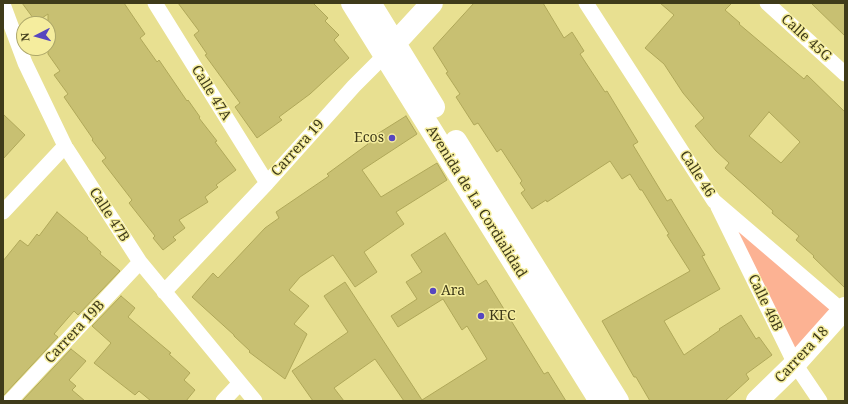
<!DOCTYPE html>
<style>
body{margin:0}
#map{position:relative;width:848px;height:404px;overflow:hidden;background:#e8e091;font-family:"Noto Serif",serif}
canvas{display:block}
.frame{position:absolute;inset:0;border:4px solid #3f3b1a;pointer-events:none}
.north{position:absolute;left:16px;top:16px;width:40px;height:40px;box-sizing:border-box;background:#f5ed9e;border:1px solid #aca669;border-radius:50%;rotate:264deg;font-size:11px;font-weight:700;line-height:16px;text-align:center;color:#3f3b1a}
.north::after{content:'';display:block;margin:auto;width:14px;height:18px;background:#5747bf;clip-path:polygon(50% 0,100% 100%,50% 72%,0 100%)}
</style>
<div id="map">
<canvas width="848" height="404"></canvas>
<div class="frame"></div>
<div class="north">N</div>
</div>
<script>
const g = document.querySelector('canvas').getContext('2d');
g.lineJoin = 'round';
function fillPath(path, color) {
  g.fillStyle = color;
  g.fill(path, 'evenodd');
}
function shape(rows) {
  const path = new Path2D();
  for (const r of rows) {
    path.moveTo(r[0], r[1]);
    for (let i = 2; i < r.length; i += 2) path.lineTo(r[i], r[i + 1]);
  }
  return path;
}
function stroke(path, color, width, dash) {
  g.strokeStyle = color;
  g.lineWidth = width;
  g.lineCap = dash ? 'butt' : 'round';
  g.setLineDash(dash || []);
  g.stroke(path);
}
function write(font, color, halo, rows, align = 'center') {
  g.font = font + ' "Noto Serif",serif';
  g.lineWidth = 3;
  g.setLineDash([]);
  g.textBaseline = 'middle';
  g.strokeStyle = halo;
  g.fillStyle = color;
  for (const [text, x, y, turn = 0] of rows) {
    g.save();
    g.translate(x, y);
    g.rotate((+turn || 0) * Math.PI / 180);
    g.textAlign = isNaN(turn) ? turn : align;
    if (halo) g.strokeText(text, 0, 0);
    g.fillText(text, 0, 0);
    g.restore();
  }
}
const green = shape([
 [723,211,838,311,796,358]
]);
const building = shape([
 [22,3,124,3,145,34,140,38,157,62,159,60,187,101,188,100,200,117,199,118,217,141,215,142,236,170,216,185,218,187,205,197,208,202,179,220,185,228,173,237,176,240,163,250,153,238,155,236,129,203,132,200,102,161,106,158,92,140,93,139,64,97,68,94,54,75,60,71,48,54,48,14,36,22,22,3],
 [178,3,313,3,328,18,325,21,339,35,334,40,349,58,310,94,279,117,282,120,257,138,235,107,240,103,205,55,207,54,194,35,199,31,178,3],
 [474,3,543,3,564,38,572,32,584,51,580,54,605,92,607,91,638,142,633,145,667,201,671,199,705,255,702,256,720,289,664,321,684,355,720,330,719,329,741,315,756,339,759,337,772,355,746,374,749,379,725,401,650,401,636,377,634,377,602,321,690,271,667,235,669,234,642,190,640,190,630,174,622,179,610,161,547,202,546,200,532,209,521,193,525,190,520,183,522,181,501,149,497,152,478,123,474,125,456,97,460,94,446,73,448,72,433,48,474,3],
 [660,3,732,3,725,10,740,23,739,24,804,79,807,75,845,112,845,288,813,257,814,256,796,240,799,236,772,213,773,211,725,168,729,163,716,151,695,126,704,118,683,93,664,64,645,48,674,15,660,3],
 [769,112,800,142,781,163,749,136,769,112],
 [811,3,845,3,845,36,811,3],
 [3,114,25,135,3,159,3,114],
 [406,116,417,134,362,170,381,197,437,163,447,180,396,212,404,224,364,252,377,272,355,287,333,255,300,277,289,290,309,306,294,324,307,334,285,379,249,352,250,351,234,336,234,335,192,297,213,273,218,278,265,228,279,218,276,212,329,176,327,174,368,144,366,141,406,116],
 [57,212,88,238,87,239,101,252,100,254,120,271,78,315,74,311,54,334,58,337,3,396,3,261,20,240,28,246,37,234,39,236,57,212],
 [445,233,478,285,486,280,544,374,548,372,566,401,404,401,375,359,334,388,344,401,313,401,292,371,348,332,324,296,345,282,422,400,487,359,467,326,462,330,443,299,398,327,391,316,417,299,406,282,422,272,411,255,445,233],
 [121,296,135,308,128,317,171,353,169,354,190,373,184,380,195,390,186,401,151,401,139,391,135,395,94,363,111,343,92,326,121,296],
 [71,349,86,361,69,380,76,386,72,390,85,401,22,401,71,349]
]);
const street = shape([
 [155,3,267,183],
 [586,3,714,201,845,313],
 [767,3,845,74],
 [3,4,25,63,65,146,140,262,255,401],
 [718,207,795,364,820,401],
 [3,212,65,146],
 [164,292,267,183,354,86,384,56],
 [10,401,140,262],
 [223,401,240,383]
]);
const secondary = shape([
 [352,3,600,401],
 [370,3,434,107],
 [386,53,432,3],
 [456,141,618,401],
 [757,401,795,364,845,308]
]);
const markers = [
 [392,138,4,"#5747bf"],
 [433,291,4,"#5747bf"],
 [481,316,4,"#5747bf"]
];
const streetNames = [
 ["Calle 45G",806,38,42],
 ["Calle 47A",211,93,58],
 ["Carrera 19",298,148,-48],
 ["Calle 46",697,174,57],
 ["Avenida de La Cordialidad",476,202,58],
 ["Calle 47B",109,215,57],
 ["Calle 46B",765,303,64],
 ["Carrera 19B",75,332,-47],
 ["Carrera 18",802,355,-47]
];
const poiNames = [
 ["Ecos",384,138,"right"],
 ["Ara",441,291],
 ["KFC",489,316]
];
fillPath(green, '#fcb293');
fillPath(building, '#c8c072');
stroke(building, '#afa759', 1);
stroke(street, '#fff', 15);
stroke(secondary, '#fff', 22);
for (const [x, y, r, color] of markers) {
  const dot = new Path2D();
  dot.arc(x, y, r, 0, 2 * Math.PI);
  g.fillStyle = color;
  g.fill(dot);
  stroke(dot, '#f5ed9e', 1.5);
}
write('14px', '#3f3b1a', '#f5ed9e', streetNames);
write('14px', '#3f3b1a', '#f5ed9e', poiNames, 'left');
</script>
